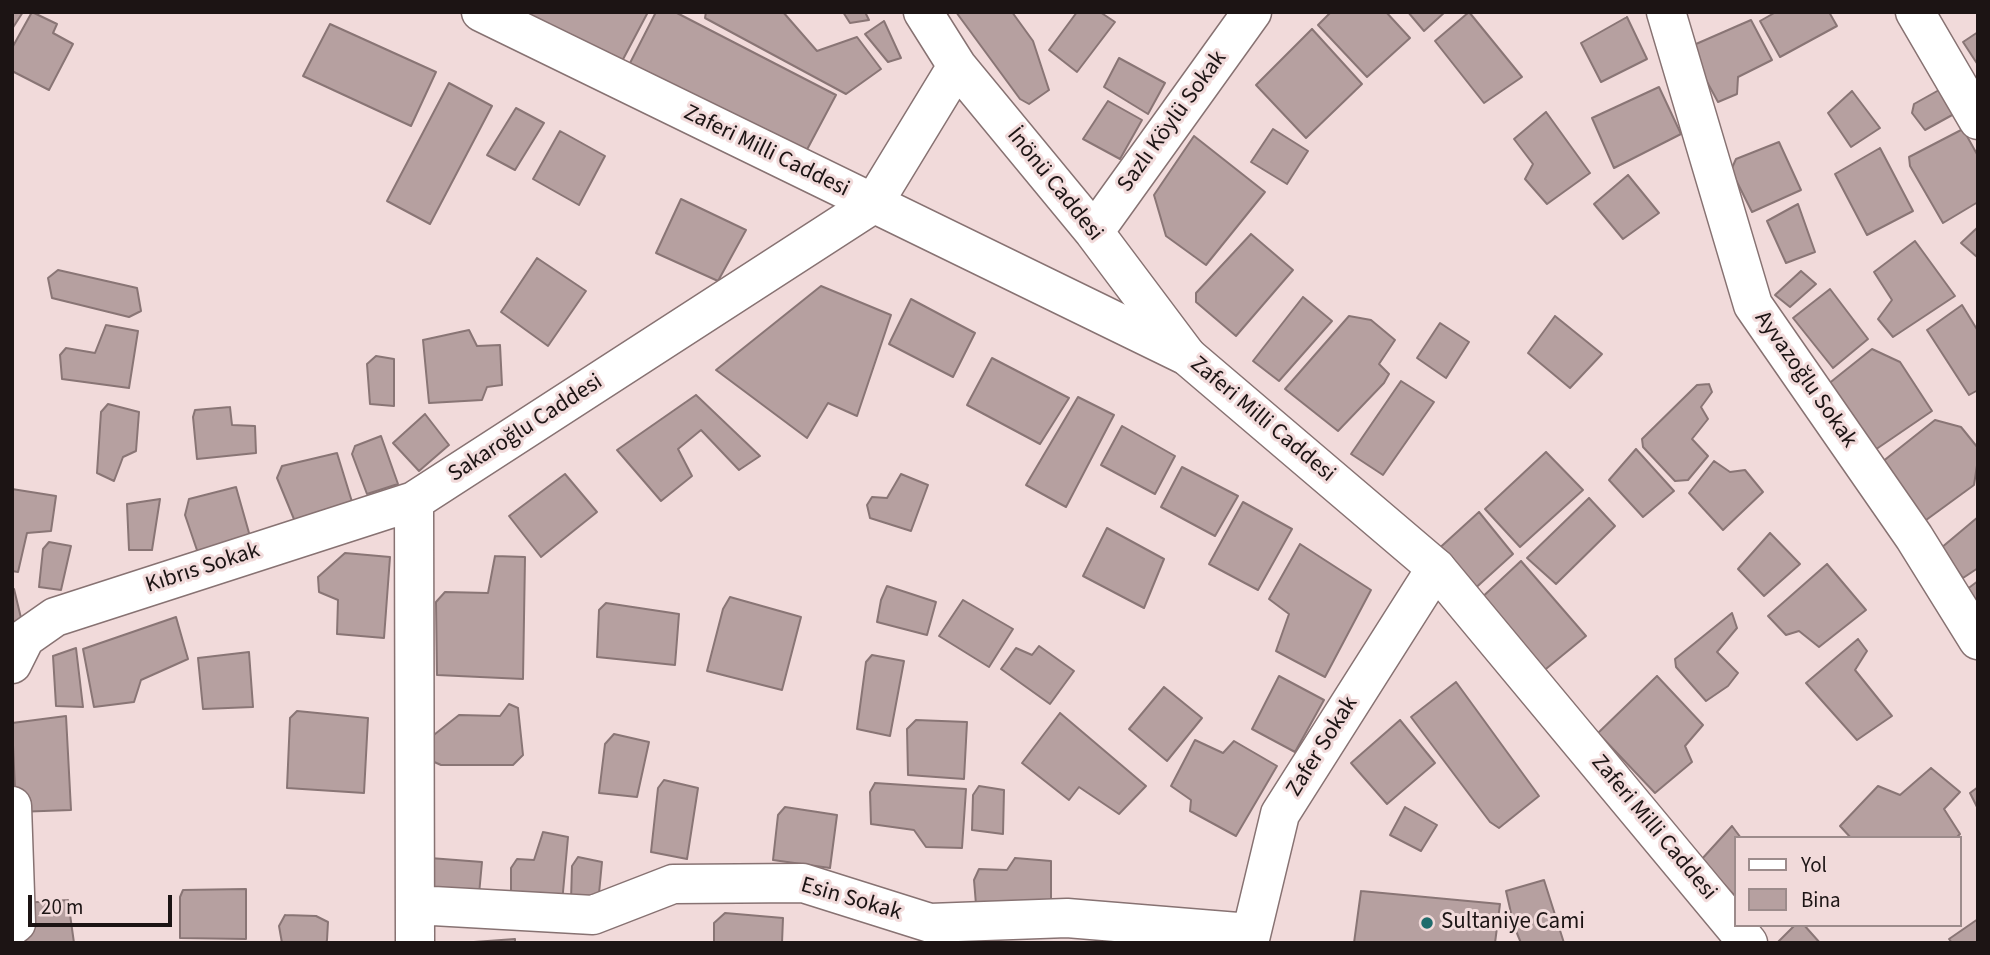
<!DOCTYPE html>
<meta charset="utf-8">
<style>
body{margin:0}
#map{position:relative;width:1990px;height:955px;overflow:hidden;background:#f1dada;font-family:"Source Sans 3",sans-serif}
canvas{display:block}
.frame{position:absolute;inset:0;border:14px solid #1c1414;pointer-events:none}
.legend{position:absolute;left:1734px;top:836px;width:228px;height:91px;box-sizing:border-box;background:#f1dada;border:2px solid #9c8b8b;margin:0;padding:9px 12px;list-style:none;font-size:21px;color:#1c1414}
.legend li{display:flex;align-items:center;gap:14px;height:35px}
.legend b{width:35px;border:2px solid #9c8b8b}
.scale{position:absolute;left:28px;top:895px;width:144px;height:32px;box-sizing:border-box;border:4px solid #1c1414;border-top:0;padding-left:9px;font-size:21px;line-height:24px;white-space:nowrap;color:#1c1414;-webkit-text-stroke:5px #f1dada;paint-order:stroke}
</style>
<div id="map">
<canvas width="1990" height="955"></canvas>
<div class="frame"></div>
<ul class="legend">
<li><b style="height:9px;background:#fff"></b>Yol</li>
<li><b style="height:19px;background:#b6a0a0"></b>Bina</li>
</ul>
<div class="scale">20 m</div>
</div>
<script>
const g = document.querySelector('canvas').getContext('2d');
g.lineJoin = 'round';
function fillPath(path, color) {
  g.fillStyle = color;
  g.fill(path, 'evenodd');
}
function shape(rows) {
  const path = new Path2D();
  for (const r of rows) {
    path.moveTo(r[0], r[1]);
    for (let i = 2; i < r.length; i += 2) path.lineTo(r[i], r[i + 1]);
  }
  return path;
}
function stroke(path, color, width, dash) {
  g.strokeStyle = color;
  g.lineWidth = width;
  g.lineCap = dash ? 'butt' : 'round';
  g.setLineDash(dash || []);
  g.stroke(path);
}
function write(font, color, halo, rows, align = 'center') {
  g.font = font + ' "Source Sans 3",sans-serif';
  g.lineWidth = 6;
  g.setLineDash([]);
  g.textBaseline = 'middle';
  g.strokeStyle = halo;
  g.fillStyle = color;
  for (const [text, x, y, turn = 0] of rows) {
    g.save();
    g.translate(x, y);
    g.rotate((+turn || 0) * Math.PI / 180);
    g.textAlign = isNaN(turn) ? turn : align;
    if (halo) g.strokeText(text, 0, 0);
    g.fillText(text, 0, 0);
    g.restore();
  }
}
const building = shape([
 [12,12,23,12,12,29,12,12],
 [32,12,57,24,53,33,73,44,49,90,12,71,12,48,32,12],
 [520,12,648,12,620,65,520,12],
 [656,12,675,12,836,95,802,159,628,67,656,12],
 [706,12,783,12,817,51,857,37,881,69,846,94,705,18,706,12],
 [843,12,865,12,869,20,850,23,843,12],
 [956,12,1012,12,1033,41,1049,90,1029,104,1020,99,956,12],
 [1077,12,1100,12,1115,22,1077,72,1049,50,1077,12],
 [1331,12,1386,12,1410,38,1367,77,1318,25,1331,12],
 [1408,12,1445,12,1424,31,1408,12],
 [1469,12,1522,77,1484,103,1435,41,1469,12],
 [1776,12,1829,12,1837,26,1780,57,1760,21,1776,12],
 [1627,17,1647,59,1601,82,1581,43,1627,17],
 [1751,20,1772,60,1738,77,1737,94,1718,102,1693,56,1696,44,1751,20],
 [884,21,901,58,888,62,865,34,884,21],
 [330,24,436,72,411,126,303,76,330,24],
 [1312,29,1362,84,1306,138,1256,85,1312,29],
 [1978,32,1978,65,1963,42,1978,32],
 [1119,58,1165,83,1148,114,1104,87,1119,58],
 [449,83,492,106,430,224,387,201,449,83],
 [1659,87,1681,134,1614,168,1592,118,1659,87],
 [1939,90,1954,114,1925,130,1912,113,1914,104,1939,90],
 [1852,91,1880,128,1851,147,1828,113,1852,91],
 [1108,101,1142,120,1120,159,1083,139,1108,101],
 [516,108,544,123,515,170,487,155,516,108],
 [1546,112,1590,173,1547,204,1525,179,1533,164,1514,139,1546,112],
 [1273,129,1308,151,1287,184,1251,162,1273,129],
 [1963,129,1978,156,1978,202,1943,223,1910,166,1909,157,1963,129],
 [560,131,605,156,579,205,533,179,560,131],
 [1194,136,1265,192,1206,265,1166,236,1154,195,1194,136],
 [1779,142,1801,190,1752,212,1731,170,1736,159,1779,142],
 [1880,148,1913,211,1867,235,1835,174,1880,148],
 [1628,175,1659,213,1623,239,1594,204,1628,175],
 [681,199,746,230,718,281,656,253,681,199],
 [1798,204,1815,252,1786,263,1767,221,1798,204],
 [1978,227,1978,256,1977,257,1961,243,1978,227],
 [1251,234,1293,270,1236,336,1196,302,1196,293,1251,234],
 [1915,241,1955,296,1893,337,1878,319,1892,300,1874,272,1915,241],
 [537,258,586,291,548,346,501,312,537,258],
 [58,270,137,288,141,311,129,317,52,298,48,278,58,270],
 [1801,271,1816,284,1790,307,1775,295,1801,271],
 [821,286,891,315,857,416,828,403,807,438,716,370,821,286],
 [1830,289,1868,339,1833,368,1793,318,1830,289],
 [1303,297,1332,321,1279,381,1253,361,1303,297],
 [911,299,975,333,953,377,889,344,911,299],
 [1962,305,1978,331,1978,390,1969,395,1927,330,1962,305],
 [1349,316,1371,320,1395,340,1379,364,1389,374,1384,383,1338,431,1285,389,1349,316],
 [1555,316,1602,354,1570,388,1528,353,1555,316],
 [1440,323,1469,342,1446,378,1417,358,1440,323],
 [106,325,138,331,129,388,62,379,60,355,66,348,95,353,106,325],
 [469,330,477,346,500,345,502,385,487,387,482,400,429,403,423,340,469,330],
 [1872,349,1900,362,1932,411,1872,452,1822,389,1872,349],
 [376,356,394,359,394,406,370,404,367,364,376,356],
 [992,358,1069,398,1040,444,967,405,992,358],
 [1401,381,1434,402,1383,475,1351,454,1401,381],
 [1709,384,1712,392,1701,407,1708,419,1692,439,1708,456,1688,480,1675,481,1643,447,1642,439,1697,385,1709,384],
 [696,395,760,456,739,470,701,430,678,449,692,476,661,501,617,450,696,395],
 [1078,397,1114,415,1066,507,1026,485,1078,397],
 [108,404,139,412,136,451,123,457,114,481,97,473,101,412,108,404],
 [230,407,232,425,255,426,256,453,197,459,193,417,195,410,230,407],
 [425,414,449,445,419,471,393,443,425,414],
 [1935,420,1961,427,1978,448,1978,459,1974,485,1922,523,1877,466,1935,420],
 [1122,426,1175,456,1155,494,1101,465,1122,426],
 [381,436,398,484,367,494,352,454,355,446,381,436],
 [1636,449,1674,491,1643,517,1609,480,1636,449],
 [1546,452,1583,490,1520,547,1485,509,1546,452],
 [337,453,353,505,296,524,277,478,282,466,337,453],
 [1714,461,1730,472,1745,470,1763,492,1723,530,1689,493,1714,461],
 [1182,467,1238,496,1215,536,1161,507,1182,467],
 [565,474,597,512,541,557,509,516,565,474],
 [901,474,928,485,911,531,870,518,867,505,872,497,887,498,901,474],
 [236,487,253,547,201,562,185,515,189,499,236,487],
 [12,489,56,496,51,531,27,533,18,572,12,571,12,489],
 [1589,498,1615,526,1556,584,1527,558,1589,498],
 [160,499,152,550,129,550,127,504,160,499],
 [1243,502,1292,529,1258,590,1209,564,1243,502],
 [1479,512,1513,554,1470,593,1434,553,1479,512],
 [1978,517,1978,568,1963,578,1941,548,1978,517],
 [1107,528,1164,559,1144,608,1083,576,1107,528],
 [1770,533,1800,564,1764,596,1738,569,1770,533],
 [49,542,71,546,61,590,39,587,43,549,49,542],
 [1300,544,1371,590,1325,677,1276,651,1289,614,1269,599,1300,544],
 [345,553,390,557,384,638,337,634,338,600,319,592,318,577,345,553],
 [495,556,525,557,523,679,437,675,436,602,445,592,488,593,495,556],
 [1521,561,1586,636,1541,673,1477,602,1521,561],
 [1827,564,1866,610,1819,647,1799,631,1786,635,1768,616,1827,564],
 [1978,581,1978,606,1966,590,1978,581],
 [887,586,936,602,927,635,877,622,881,600,887,586],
 [14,589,22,622,12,625,12,590,14,589],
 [730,597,801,617,782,690,707,671,723,609,730,597],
 [963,600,1013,629,989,667,939,636,963,600],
 [606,603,679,614,675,665,597,657,599,610,606,603],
 [1732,613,1737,628,1717,652,1738,673,1728,686,1706,701,1676,667,1675,659,1732,613],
 [176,617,188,659,141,680,134,702,94,707,83,649,176,617],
 [1858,639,1867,651,1855,670,1892,716,1857,740,1806,683,1858,639],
 [1039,646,1074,671,1050,704,1001,669,1016,648,1032,655,1039,646],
 [76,648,83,707,56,706,53,656,76,648],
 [249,652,253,707,203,709,198,658,249,652],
 [872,655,904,661,890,736,857,729,866,662,872,655],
 [1279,676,1324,700,1295,752,1252,729,1279,676],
 [1657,676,1703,725,1685,746,1692,762,1655,793,1598,733,1657,676],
 [1456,682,1539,796,1499,828,1490,822,1411,717,1456,682],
 [1164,687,1202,718,1167,761,1129,729,1164,687],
 [509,704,518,708,523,755,513,765,441,765,432,761,430,738,459,715,500,716,509,704],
 [297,711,368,718,364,793,287,788,290,718,297,711],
 [1060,713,1146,786,1119,814,1079,787,1069,800,1022,763,1060,713],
 [66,716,71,810,16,812,12,723,66,716],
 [916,720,967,722,964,779,908,775,907,729,916,720],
 [1400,720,1435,763,1387,804,1351,763,1400,720],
 [614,734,649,742,637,797,599,793,605,744,614,734],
 [1195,740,1223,753,1234,741,1277,766,1236,836,1190,811,1191,800,1171,786,1195,740],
 [1931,768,1960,792,1944,809,1960,834,1956,838,1851,838,1840,826,1878,786,1900,795,1931,768],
 [664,780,698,788,687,859,651,852,658,788,664,780],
 [875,783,966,789,962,848,926,847,914,830,871,824,870,792,875,783],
 [979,786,1004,790,1003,834,972,830,973,795,979,786],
 [1978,787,1978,809,1970,793,1978,787],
 [785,807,837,815,830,868,773,860,778,815,785,807],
 [1405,807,1437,825,1421,851,1390,835,1405,807],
 [1732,826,1741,838,1736,838,1735,896,1701,860,1732,826],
 [543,832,568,837,562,903,511,897,511,868,517,859,534,860,543,832],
 [578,857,602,862,598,904,571,900,572,866,578,857],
 [430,858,482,862,478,905,423,898,430,858],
 [1015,858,1051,861,1051,918,977,917,974,880,979,869,1007,870,1015,858],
 [1544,880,1564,943,1521,943,1514,926,1506,891,1544,880],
 [246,889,246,939,180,938,180,897,183,890,246,889],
 [1361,891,1500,904,1495,943,1354,943,1361,891],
 [68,900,74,943,24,943,21,911,23,903,68,900],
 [725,913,783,918,782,943,714,943,714,923,725,913],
 [285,915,316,916,328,922,327,940,326,943,282,943,279,926,285,915],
 [1978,919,1978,943,1952,943,1949,939,1978,919],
 [1795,925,1804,925,1820,943,1777,943,1795,925],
 [515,939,515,943,460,943,515,939]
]);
const minor = shape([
 [923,12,957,66,1094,232,1187,356],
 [1666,12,1753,305,1914,537,1978,640],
 [1915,12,1978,120],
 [1094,232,1252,12],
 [12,664,25,638,55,617,414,501],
 [12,806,16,923,12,926],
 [415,905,593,915,673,884,803,883,930,923,1067,918,1250,933],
 [415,943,414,501,873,204,957,66],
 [1249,943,1280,814,1436,568]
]);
const tertiary = shape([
 [481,12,1187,356,1436,568,1748,943]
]);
const markers = [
 [1427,923,7,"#1f6c6d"]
];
const streetNames = [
 ["Sazlı Köylü Sokak",1173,122,-54],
 ["Zaferi Milli Caddesi",766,152,26],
 ["İnönü Caddesi",1054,185,51],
 ["Ayvazoğlu Sokak",1805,380,55],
 ["Zaferi Milli Caddesi",1262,420,40],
 ["Sakaroğlu Caddesi",526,429,-33],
 ["Kıbrıs Sokak",203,569,-18],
 ["Zafer Sokak",1323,747,-58],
 ["Zaferi Milli Caddesi",1653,828,50],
 ["Esin Sokak",851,900,16]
];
const poiNames = [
 ["Sultaniye Cami",1441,923]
];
fillPath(building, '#b6a0a0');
stroke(building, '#897575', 2);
stroke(minor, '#877272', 41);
stroke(tertiary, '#877272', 41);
stroke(minor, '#fff', 38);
stroke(tertiary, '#fff', 38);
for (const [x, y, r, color] of markers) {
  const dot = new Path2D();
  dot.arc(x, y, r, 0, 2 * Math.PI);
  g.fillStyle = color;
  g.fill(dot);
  stroke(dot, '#f1dada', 2.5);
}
write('23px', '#1c1414', '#f1dada', streetNames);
write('23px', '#1c1414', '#f1dada', poiNames, 'left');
</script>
